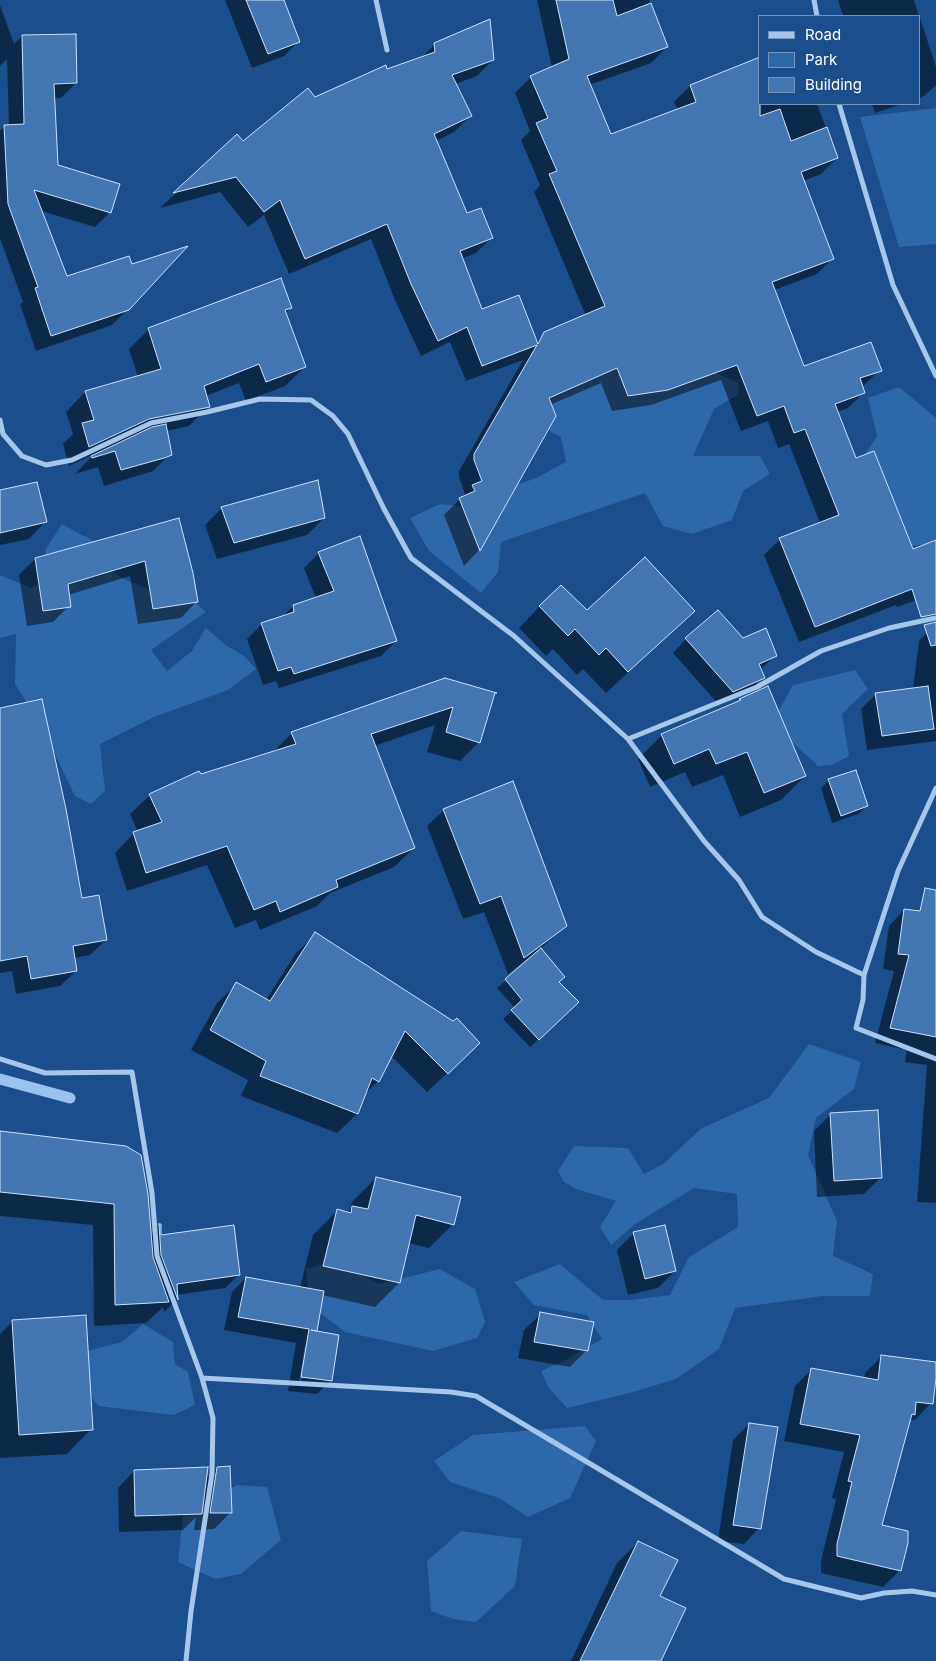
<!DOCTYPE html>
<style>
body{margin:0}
#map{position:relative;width:936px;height:1661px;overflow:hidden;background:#1a4e8c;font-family:Inter,sans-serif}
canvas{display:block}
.legend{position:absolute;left:758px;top:15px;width:162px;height:90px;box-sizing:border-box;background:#1a4e8c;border:1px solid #7695ba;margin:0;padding:6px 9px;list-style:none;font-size:15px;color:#fff}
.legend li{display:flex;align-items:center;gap:10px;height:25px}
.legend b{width:25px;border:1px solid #7695ba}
</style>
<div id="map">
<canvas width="936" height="1661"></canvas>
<ul class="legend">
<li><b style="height:6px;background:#a6c7ed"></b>Road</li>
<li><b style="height:14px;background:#2d68aa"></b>Park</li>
<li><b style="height:14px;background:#4377b4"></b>Building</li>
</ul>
</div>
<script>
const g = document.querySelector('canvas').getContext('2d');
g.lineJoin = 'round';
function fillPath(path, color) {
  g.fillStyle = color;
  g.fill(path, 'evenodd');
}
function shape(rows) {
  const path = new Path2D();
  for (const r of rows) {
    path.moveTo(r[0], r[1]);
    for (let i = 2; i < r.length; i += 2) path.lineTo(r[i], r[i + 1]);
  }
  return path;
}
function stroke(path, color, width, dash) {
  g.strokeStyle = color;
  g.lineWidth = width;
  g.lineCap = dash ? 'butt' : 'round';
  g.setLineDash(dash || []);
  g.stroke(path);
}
const green = shape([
 [936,108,936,244,899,247,860,117],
 [545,364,711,371,738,383,739,394,714,409,693,456,760,456,770,474,743,491,732,520,692,534,663,526,645,493,501,542,498,572,481,593,429,551,410,518,440,504,470,507,495,493,536,478,566,462,561,437,534,423],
 [899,387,936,418,936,539,926,544,875,551,845,487,877,436,868,398],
 [62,524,93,541,105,567,126,580,151,590,186,594,206,612,151,650,167,671,192,651,206,628,224,644,244,656,256,669,228,690,154,717,100,744,105,791,91,804,75,796,42,727,15,684,16,634,0,638,0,575,31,588,53,579,45,550],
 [855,670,868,689,842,714,849,756,832,765,818,766,772,723,793,685],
 [809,1044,861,1062,854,1089,816,1118,808,1155,837,1221,833,1256,873,1274,870,1296,823,1296,735,1308,719,1349,676,1379,630,1393,567,1408,548,1387,541,1371,564,1361,602,1339,587,1315,534,1305,514,1282,560,1264,603,1300,632,1300,670,1295,689,1257,738,1227,737,1194,694,1188,635,1224,611,1245,600,1227,616,1201,576,1189,564,1182,558,1171,574,1146,628,1148,644,1174,663,1164,702,1128,769,1098],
 [334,1261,379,1284,440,1269,475,1289,485,1322,477,1338,433,1351,345,1332,310,1305,306,1269],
 [143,1324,173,1342,175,1364,188,1372,195,1405,174,1415,98,1406,81,1381,83,1352,122,1342],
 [585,1426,596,1441,570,1498,528,1517,499,1498,450,1482,434,1461,473,1435],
 [237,1485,267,1487,281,1540,241,1574,215,1579,178,1562,183,1515],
 [461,1531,522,1539,515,1586,476,1622,453,1619,431,1611,427,1561]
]);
const shadow = shape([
 [225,0,283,0,299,41,284,56,252,68],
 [537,0,649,0,667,47,651,63,589,85,610,136,678,110,674,102,690,86,760,104,817,104,837,158,821,174,803,181,833,258,817,274,774,290,804,368,880,370,862,387,864,392,848,408,837,412,855,460,912,551,936,542,936,593,897,607,896,605,799,642,764,555,780,539,820,523,789,444,778,448,768,421,741,431,721,380,651,405,612,411,601,383,550,405,554,416,479,550,464,566,444,515,465,494,459,477,459,471,523,360,466,381,450,342,421,356,395,300,371,239,289,274,264,215,248,227,220,192,160,208,237,136,243,142,315,98,421,58,435,44,493,60,477,76,455,84,470,116,454,132,436,141,467,215,492,237,476,253,461,259,482,311,536,343,545,333,586,316,534,192,540,185,521,140,530,131,515,93,531,77,552,68],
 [838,0,914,0,919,16,843,16],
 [0,5,14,44,22,36,76,83,61,98,53,98,57,165,110,212,95,227,41,211,66,278,128,309,112,325,36,351,20,304,23,302,0,238,0,131,4,127,9,126,7,59,0,66],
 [920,18,936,67,936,85,924,96,920,98],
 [872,104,902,104,875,113],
 [291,307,285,314,305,367,285,386,246,401,239,383,206,396,209,406,189,426,166,431,170,454,153,471,104,486,98,467,75,474,94,454,69,466,63,444,73,434,66,412,85,392,138,377,129,349,149,329],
 [0,492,45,522,29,539,0,545],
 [222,508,324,518,307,535,217,559,205,525],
 [178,520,196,602,181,618,138,624,130,576,68,595,69,606,53,622,27,626,19,575,35,559],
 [319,553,396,641,381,656,279,688,276,681,263,685,247,639,262,624,282,617,293,606,316,598,304,568],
 [540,606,587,612,694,611,606,693,583,669,577,675,553,649,546,656,519,628],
 [934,626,936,627,936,741,867,750,861,709,876,694,913,689,919,641],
 [686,639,743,639,776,655,760,670,763,677,750,691,719,705,673,653],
 [445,679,479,742,460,761,427,752,435,725,374,746,414,848,394,867,330,893,317,906,260,930,256,920,235,928,207,865,127,891,115,853,134,833,138,832,130,814,150,795,200,776,272,753,292,733],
 [767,687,805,776,781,800,740,817,723,775,692,787,685,772,650,787,638,759,662,735,737,703,740,700],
 [0,709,81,899,106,940,90,955,74,958,76,971,60,986,16,994,12,971,0,973],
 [829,780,867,806,858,814,832,823,821,788],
 [444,810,566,926,540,949,558,983,570,1010,530,1047,503,1019,515,1008,497,988,530,960,528,958,508,974,484,912,463,919,427,826],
 [904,910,936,914,936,1203,917,1202,927,1065,905,1062,907,1050,875,1043,894,971,883,969,889,926],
 [316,934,459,1062,427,1092,391,1056,378,1081,363,1096,357,1114,337,1133,241,1096,248,1080,191,1050,217,1003,237,984,266,1000,296,953],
 [831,1114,881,1177,864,1194,817,1197,814,1131],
 [0,1133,126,1147,150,1235,159,1225,160,1237,239,1275,225,1288,176,1295,177,1299,164,1312,163,1307,146,1323,94,1326,93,1225,0,1216],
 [376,1178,453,1224,429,1248,408,1243,399,1283,375,1307,322,1295,314,1332,331,1380,317,1394,288,1391,296,1343,224,1330,232,1292,246,1278,300,1288,313,1235,337,1211,347,1213,350,1210,352,1202],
 [305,1345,308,1345,301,1384,299,1383],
 [634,1233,675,1271,658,1288,628,1295,617,1250],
 [541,1314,587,1350,570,1367,518,1358,524,1330],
 [12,1322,91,1429,67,1454,0,1458,0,1334],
 [882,1356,936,1363,931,1403,915,1420,909,1420,880,1526,900,1570,883,1587,821,1573,821,1561,836,1499,832,1498,844,1452,784,1441,795,1386,811,1370,864,1379,865,1373],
 [749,1424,759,1528,744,1544,718,1541,733,1440],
 [217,1468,231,1512,214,1529,194,1530,196,1517,183,1530,119,1532,118,1488,134,1471,205,1480],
 [638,1542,659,1597,660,1661,571,1661,617,1563]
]);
const stream = shape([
 [0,1079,70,1098]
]);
const building = shape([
 [246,0,284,0,300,42,268,54,246,0],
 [556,0,613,0,617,16,651,3,668,47,587,76,611,134,696,102,690,85,760,57,760,116,780,109,791,141,827,127,838,158,801,172,834,259,772,282,804,366,871,342,882,371,860,378,865,393,835,404,856,458,874,451,913,549,936,540,936,614,921,617,912,589,815,627,779,538,839,515,805,429,794,433,784,406,757,416,737,365,668,390,628,396,617,368,549,398,556,416,480,551,459,498,475,491,472,485,482,481,474,460,474,454,537,345,482,366,467,327,438,341,411,284,387,224,305,259,280,200,264,212,236,177,173,193,237,134,243,141,308,88,315,97,386,65,387,69,435,52,434,43,490,19,494,60,452,75,472,116,434,134,467,213,481,208,493,238,460,251,482,309,519,295,538,344,544,332,605,306,549,174,557,171,536,123,548,118,530,76,569,59,556,0],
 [76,34,77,83,54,84,58,165,120,184,111,213,34,190,67,276,129,256,132,264,188,246,129,310,51,336,35,288,38,287,8,204,4,125,24,124,22,35,76,34],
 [281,278,292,308,285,310,306,367,266,382,259,364,204,386,210,407,149,419,89,447,82,423,94,420,85,391,161,369,148,328,281,278],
 [166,424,172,455,164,458,121,470,115,451,92,458,91,456,152,427,166,424],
 [318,480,325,518,234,543,221,507,318,480],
 [37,482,47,522,0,533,0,490,37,482],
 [179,518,193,573,198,602,153,609,145,561,68,584,71,607,43,611,35,558,179,518],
 [360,536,397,641,294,674,291,667,278,671,261,623,294,612,293,605,334,591,318,552,360,536],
 [645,557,695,611,628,672,606,648,599,655,575,629,568,636,539,606,561,585,587,610,645,557],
 [718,610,743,638,766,628,777,656,759,664,765,678,733,692,685,638,718,610],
 [936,622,936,645,931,646,924,625,936,622],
 [445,678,497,693,495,693,480,743,446,732,453,707,371,734,415,848,336,880,338,887,280,912,276,901,254,910,227,846,146,873,133,832,162,822,149,794,199,771,201,774,296,744,291,732,445,678],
 [768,686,806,776,764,793,747,752,716,764,709,749,674,764,661,734,741,700,739,699,768,686],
 [928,686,934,729,882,736,875,693,928,686],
 [42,699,66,809,82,898,99,895,107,940,73,946,77,971,31,979,27,956,0,961,0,708,42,699],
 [856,770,868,806,841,816,828,779,856,770],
 [513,781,567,926,524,958,501,896,480,904,443,809,513,781],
 [925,888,936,890,936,1037,890,1028,909,955,898,954,904,909,920,911,925,888],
 [315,932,453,1021,457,1018,480,1043,448,1074,405,1031,379,1082,372,1078,358,1114,260,1076,266,1061,210,1030,236,982,270,1001,315,932],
 [541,948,565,977,559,982,579,1002,539,1040,511,1010,522,1000,505,979,541,948],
 [878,1110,882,1178,834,1181,830,1113,878,1110],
 [0,1131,126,1146,141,1155,148,1194,153,1257,169,1302,115,1305,114,1204,0,1192,0,1131],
 [376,1177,461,1197,454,1225,416,1215,400,1283,323,1266,337,1209,351,1213,352,1206,368,1209,376,1177],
 [159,1224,161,1224,161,1235,234,1225,240,1275,177,1284,178,1300,161,1255,159,1224],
 [665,1225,676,1271,645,1279,633,1232,665,1225],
 [246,1277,324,1291,317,1331,311,1330,339,1335,332,1381,301,1377,309,1329,238,1317,246,1277],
 [540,1312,594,1322,588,1351,534,1342,540,1312],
 [86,1315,93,1430,19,1435,12,1320,86,1315],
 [881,1355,936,1362,936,1378,933,1404,916,1402,915,1415,912,1414,882,1525,908,1531,908,1543,901,1571,837,1556,837,1544,852,1482,848,1481,860,1435,800,1424,811,1368,878,1380,881,1355],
 [749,1423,778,1427,761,1529,733,1525,749,1423],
 [230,1466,232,1513,210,1513,217,1467,230,1466],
 [208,1467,202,1514,135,1516,134,1470,208,1467],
 [638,1541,678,1560,660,1596,686,1608,661,1661,580,1661,638,1541]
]);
const street = shape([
 [376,0,387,50],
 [814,0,817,16],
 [839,104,893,285,936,376],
 [0,420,3,434,22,456,46,465,72,460,151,423,207,412,260,399,311,400,333,416,348,434,384,509,411,558,514,636,628,739,757,687,821,651,889,628,936,618],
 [628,739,704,841,739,880,762,917,816,952,864,975],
 [936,788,898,871,864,975,863,1000,856,1028,936,1059],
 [0,1059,45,1073,132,1072,152,1193,157,1256,202,1378,213,1418,212,1474,191,1611,186,1661],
 [202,1378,451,1392,476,1396,784,1579,861,1598,884,1593,912,1591,936,1595]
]);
fillPath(green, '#2d68aa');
fillPath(shadow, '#0007');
stroke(stream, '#99c2f0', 11);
fillPath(building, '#4377b4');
stroke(building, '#cce1fa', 1);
stroke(street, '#a6c7ed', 5);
</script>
